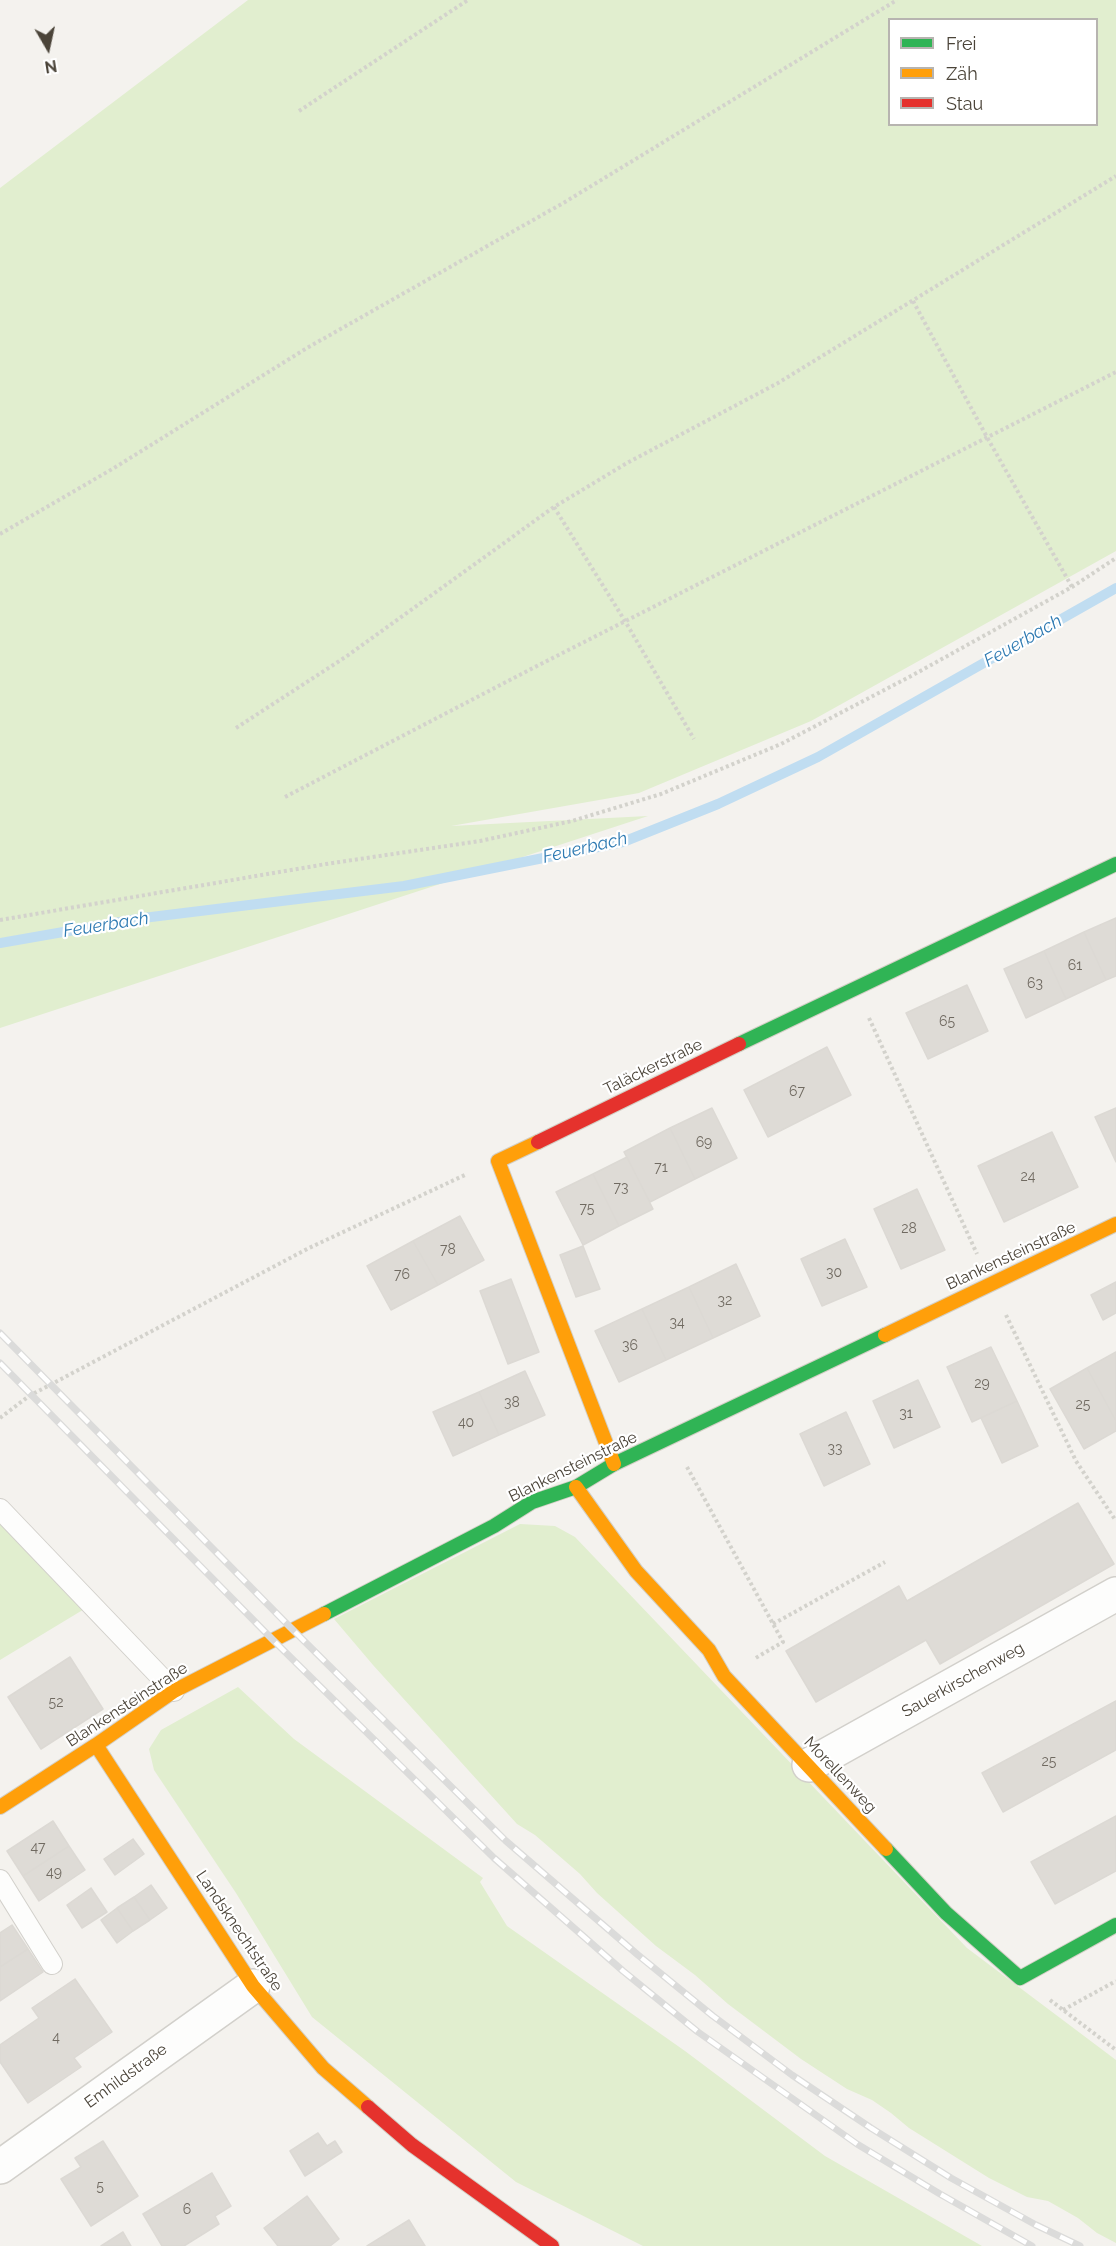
<!DOCTYPE html>
<meta charset="utf-8">
<style>
body{margin:0}
#map{position:relative;width:1116px;height:2246px;overflow:hidden;background:#f4f2ee;font-family:Raleway,sans-serif}
canvas{display:block}
.legend{position:absolute;left:888px;top:18px;width:210px;height:108px;box-sizing:border-box;background:#fff;border:2px solid #b7b4b0;margin:0;padding:8px 10px;list-style:none;font-size:18px;color:#4b4439}
.legend li{display:flex;align-items:center;gap:12px;height:30px}
.legend b{width:30px;border:2px solid #b7b4b0}
.north{position:absolute;left:18px;top:18px;width:60px;height:60px;-webkit-text-stroke:4px #fff;paint-order:stroke;rotate:171deg;font-size:16px;font-weight:700;line-height:24px;text-align:center;color:#4b4439}
.north::after{content:'';display:block;margin:auto;width:21px;height:27px;background:#4b4439;clip-path:polygon(50% 0,100% 100%,50% 72%,0 100%)}
</style>
<div id="map">
<canvas width="1116" height="2246"></canvas>
<ul class="legend">
<li><b style="height:8px;background:#30b455"></b>Frei</li>
<li><b style="height:8px;background:#ff9f0a"></b>Zäh</li>
<li><b style="height:8px;background:#e5322d"></b>Stau</li>
</ul>
<div class="north">N</div>
</div>
<script>
const g = document.querySelector('canvas').getContext('2d');
g.lineJoin = 'round';
function fillPath(path, color) {
  g.fillStyle = color;
  g.fill(path, 'evenodd');
}
function shape(rows) {
  const path = new Path2D();
  for (const r of rows) {
    path.moveTo(r[0], r[1]);
    for (let i = 2; i < r.length; i += 2) path.lineTo(r[i], r[i + 1]);
  }
  return path;
}
function stroke(path, color, width, dash) {
  g.strokeStyle = color;
  g.lineWidth = width;
  g.lineCap = dash ? 'butt' : 'round';
  g.setLineDash(dash || []);
  g.stroke(path);
}
function write(font, color, halo, rows, align = 'center') {
  g.font = font + ' Raleway,sans-serif';
  g.lineWidth = 4.5;
  g.setLineDash([]);
  g.textBaseline = 'middle';
  g.strokeStyle = halo;
  g.fillStyle = color;
  for (const [text, x, y, turn = 0] of rows) {
    g.save();
    g.translate(x, y);
    g.rotate((+turn || 0) * Math.PI / 180);
    g.textAlign = isNaN(turn) ? turn : align;
    if (halo) g.strokeText(text, 0, 0);
    g.fillText(text, 0, 0);
    g.restore();
  }
}
const green = shape([
 [248,0,1116,0,1116,551,811,721,639,793,451,826,648,816,0,1028,0,188],
 [890,20,1096,20,1096,124,890,124],
 [0,1520,86,1608,0,1660],
 [520,1524,555,1526,575,1537,967,1948,1116,2060,1116,2243,1097,2233,1078,2218,1048,2201,1027,2197,989,2178,909,2128,891,2113,872,2100,847,2089,801,2059,728,2004,695,1975,656,1946,597,1893,580,1874,535,1835,517,1824,373,1665,334,1619],
 [238,1687,294,1739,483,1878,480,1882,507,1926,685,2051,825,2156,982,2246,643,2246,516,2182,312,2017,236,1893,154,1770,149,1749,161,1730]
]);
const stream = shape([
 [0,943,143,918,404,886,623,842,718,804,818,757,1116,588]
]);
const building = shape([
 [1116,918,1116,976,1106,980,1084,932,1116,918],
 [1084,932,1106,980,1066,999,1044,951,1084,932],
 [1044,951,1066,999,1026,1018,1004,969,1044,951],
 [967,985,988,1031,928,1059,906,1013,967,985],
 [827,1047,851,1095,768,1137,744,1090,827,1047],
 [712,1108,737,1158,695,1179,670,1128,712,1108],
 [1116,1108,1116,1162,1095,1117,1116,1108],
 [670,1128,695,1179,650,1202,624,1152,670,1128],
 [1052,1132,1078,1187,1004,1222,978,1166,1052,1132],
 [627,1157,653,1209,619,1226,593,1174,627,1157],
 [593,1174,619,1226,583,1245,556,1192,593,1174],
 [917,1189,945,1250,901,1269,874,1209,917,1189],
 [460,1216,484,1260,438,1285,413,1241,460,1216],
 [845,1239,867,1287,822,1306,801,1259,845,1239],
 [413,1241,438,1285,391,1310,367,1266,413,1241],
 [583,1246,600,1289,576,1297,560,1255,583,1246],
 [736,1264,760,1316,713,1338,689,1287,736,1264],
 [511,1279,539,1352,508,1364,480,1291,511,1279],
 [1116,1282,1116,1313,1103,1320,1091,1295,1116,1282],
 [689,1287,713,1338,666,1360,642,1309,689,1287],
 [642,1309,666,1360,619,1382,595,1331,642,1309],
 [991,1347,1017,1401,972,1422,947,1367,991,1347],
 [1116,1352,1116,1421,1087,1368,1116,1352],
 [1087,1368,1116,1421,1116,1431,1084,1449,1050,1389,1087,1368],
 [525,1371,545,1415,499,1435,479,1392,525,1371],
 [918,1380,940,1427,894,1448,873,1401,918,1380],
 [479,1392,499,1435,453,1456,433,1412,479,1392],
 [1017,1401,1038,1446,1002,1463,981,1418,1017,1401],
 [846,1412,870,1464,824,1486,800,1434,846,1412],
 [1078,1503,1114,1564,940,1664,926,1640,816,1702,786,1651,899,1586,907,1601,1078,1503],
 [70,1657,103,1709,41,1749,8,1697,70,1657],
 [1116,1701,1116,1750,1003,1812,982,1773,1116,1701],
 [1116,1816,1116,1871,1055,1904,1031,1862,1116,1816],
 [53,1821,69,1846,23,1876,7,1851,53,1821],
 [133,1839,144,1854,115,1875,104,1859,133,1839],
 [69,1846,85,1870,39,1901,23,1876,69,1846],
 [151,1885,167,1908,150,1920,134,1897,151,1885],
 [91,1888,107,1912,82,1928,67,1905,91,1888],
 [134,1897,150,1920,133,1931,117,1908,134,1897],
 [117,1908,133,1931,117,1943,101,1920,117,1908],
 [12,1925,28,1949,0,1967,0,1933,12,1925],
 [28,1949,43,1972,0,2001,0,1967,28,1949],
 [75,1979,112,2032,74,2058,81,2067,28,2103,0,2062,0,2045,39,2018,32,2008,75,1979],
 [318,2133,327,2146,335,2141,342,2152,305,2176,290,2151,318,2133],
 [103,2141,138,2196,91,2226,61,2179,81,2167,75,2158,103,2141],
 [212,2173,231,2206,215,2216,219,2224,184,2246,162,2246,143,2214,212,2173],
 [307,2196,339,2239,330,2246,278,2246,264,2228,307,2196],
 [409,2220,425,2246,367,2246,409,2220],
 [123,2232,131,2246,101,2246,123,2232]
]);
const path = shape([
 [299,111,468,0],
 [913,301,988,439,1072,587],
 [554,507,625,621,694,739],
 [0,534,114,468,307,348,565,202,897,0],
 [236,728,347,656,554,507,627,463,778,383,1116,176],
 [285,797,533,668,1116,372],
 [0,920,326,864,480,841,572,821,661,794,781,744,913,675,1072,587,1116,558],
 [869,1018,977,1254],
 [1006,1315,1076,1461,1116,1521],
 [0,1418,29,1396,309,1248,467,1174],
 [687,1467,783,1642,754,1659],
 [773,1624,885,1562],
 [1050,2000,1116,2050],
 [1063,2010,1116,1981]
]);
const lane = shape([
 [0,1509,174,1691],
 [0,1880,52,1964]
]);
const street = shape([
 [809,1765,1116,1594],
 [0,2167,253,1986]
]);
const fast = shape([
 [739,1044,1116,864],
 [324,1614,494,1526,532,1502,576,1487,614,1464,885,1335],
 [886,1849,946,1913,1020,1978,1116,1925]
]);
const slow = shape([
 [538,1142,498,1161,614,1464],
 [885,1335,1116,1224],
 [576,1487,636,1571,709,1650,724,1676,886,1849],
 [96,1745,253,1986,323,2068,368,2107],
 [0,1807,96,1745,174,1691,324,1614]
]);
const jam = shape([
 [538,1142,739,1044],
 [368,2107,412,2145,552,2246]
]);
const rail = shape([
 [0,1333,290,1627,506,1841,638,1955,713,2016,792,2075,871,2128,951,2178,1036,2225,1080,2246],
 [0,1363,272,1639,494,1858,623,1971,698,2032,857,2144,940,2194,1032,2246]
]);
const numberNames = [
 ["61",1075,966],
 ["63",1035,984],
 ["65",947,1022],
 ["67",797,1092],
 ["69",704,1143],
 ["71",661,1168],
 ["24",1028,1177],
 ["73",621,1188],
 ["75",587,1209],
 ["28",909,1229],
 ["78",448,1250],
 ["30",834,1273],
 ["76",402,1275],
 ["32",725,1301],
 ["34",677,1323],
 ["36",630,1346],
 ["29",982,1384],
 ["38",512,1403],
 ["25",1083,1405],
 ["31",906,1414],
 ["40",466,1423],
 ["33",835,1449],
 ["52",56,1703],
 ["25",1049,1762],
 ["47",38,1848],
 ["49",54,1873],
 ["4",56,2038],
 ["5",100,2187],
 ["6",187,2210]
];
const streetNames = [
 ["Taläckerstraße",653,1067,-26],
 ["Blankensteinstraße",1011,1256,-25],
 ["Blankensteinstraße",573,1467,-26],
 ["Sauerkirschenweg",963,1680,-29],
 ["Blankensteinstraße",127,1705,-33],
 ["Morellenweg",840,1775,47],
 ["Landsknechtstraße",239,1931,56],
 ["Emhildstraße",126,2076,-36]
];
const waterNames = [
 ["Feuerbach",1023,641,-30],
 ["Feuerbach",585,848,-13],
 ["Feuerbach",106,925,-9]
];
fillPath(green, '#e1eecf');
stroke(stream, '#c0ddf1', 10);
fillPath(building, '#dedbd6');
stroke(building, '#dcd9d4', 1.5);
stroke(lane, '#d2d0cb', 22);
stroke(street, '#d2d0cb', 36);
stroke(fast, '#d3cfc5', 16);
stroke(slow, '#d3cfc5', 16);
stroke(jam, '#d3cfc5', 16);
stroke(path, '#d3d2cc', 4, [3, 3]);
stroke(lane, '#fdfdfc', 20);
stroke(street, '#fdfdfc', 33);
stroke(fast, '#30b455', 14);
stroke(slow, '#ff9f0a', 14);
stroke(jam, '#e5322d', 14);
stroke(rail, '#dbdbda', 7);
stroke(rail, '#fff', 4.5, [14]);
write('14px', '#706a61', null, numberNames);
write('16px', '#4b4439', '#fff', streetNames);
write('italic 18px', '#2e7ab2', '#fff', waterNames);
</script>
